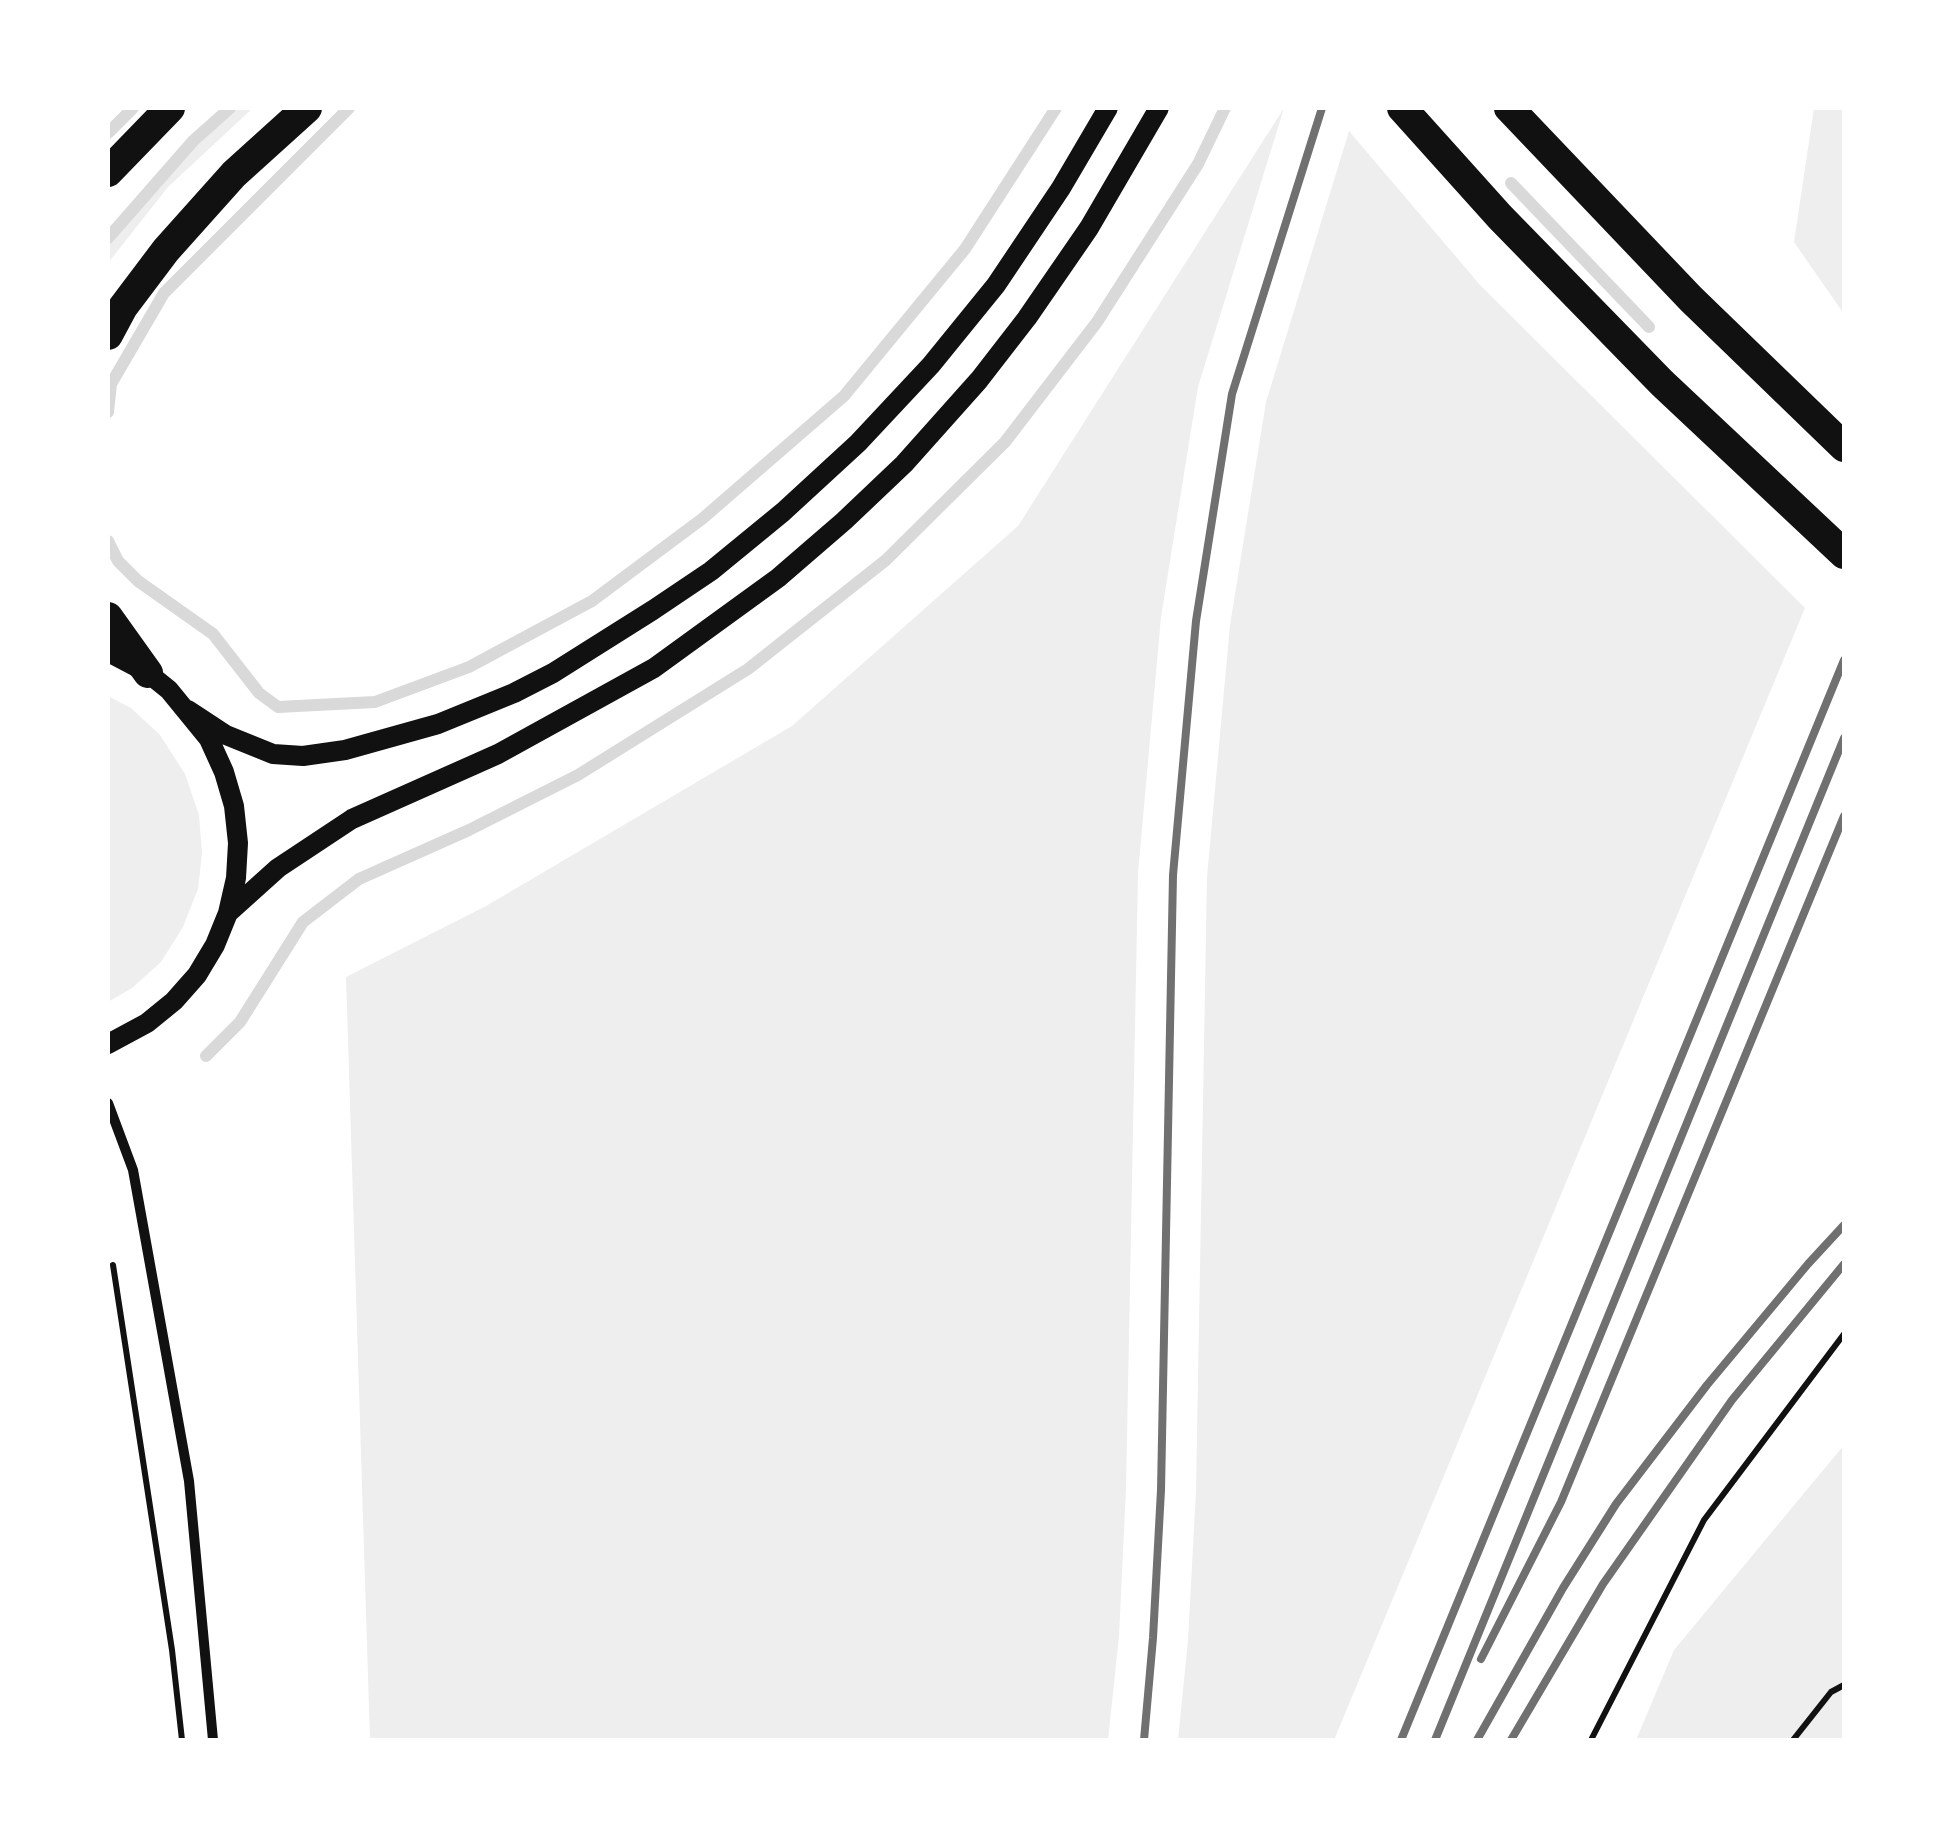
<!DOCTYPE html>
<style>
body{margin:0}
#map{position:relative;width:1952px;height:1848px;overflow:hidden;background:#fff;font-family:"Asap Condensed",sans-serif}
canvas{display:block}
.frame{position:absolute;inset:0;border:110px solid #fff;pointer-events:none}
</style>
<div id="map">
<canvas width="1952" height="1848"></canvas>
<div class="frame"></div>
</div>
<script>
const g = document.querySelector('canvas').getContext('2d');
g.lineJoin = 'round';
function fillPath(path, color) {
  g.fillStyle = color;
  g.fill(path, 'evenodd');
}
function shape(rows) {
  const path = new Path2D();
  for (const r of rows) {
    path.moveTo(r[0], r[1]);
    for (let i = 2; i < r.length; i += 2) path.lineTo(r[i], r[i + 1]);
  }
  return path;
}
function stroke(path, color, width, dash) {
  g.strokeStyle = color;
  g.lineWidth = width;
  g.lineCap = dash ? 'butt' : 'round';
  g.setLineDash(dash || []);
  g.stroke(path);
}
const green = shape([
 [234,108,253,108,168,187,108,263,108,240,157,179],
 [1284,108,1198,387,1161,617,1138,873,1126,1489,1119,1636,1108,1740,370,1740,346,977,486,906,792,726,1018,526],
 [1814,108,1844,108,1844,314,1794,242],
 [1349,131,1480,285,1805,608,1334,1740,1178,1740,1188,1640,1196,1491,1207,877,1230,625,1266,402],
 [108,696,131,708,160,735,185,774,199,815,202,853,198,889,183,927,161,962,132,988,108,1002],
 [1844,1445,1844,1740,1636,1740,1674,1650]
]);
const stream = shape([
 [108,133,133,108],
 [1511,183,1649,327],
 [108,238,193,141,230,108],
 [108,412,111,384,164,293,349,108],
 [108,541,118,561,138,581,213,634,259,693,278,707,375,702,469,667,592,601,702,519,844,396,965,249,1056,108],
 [206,1056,240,1022,303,922,359,879,469,830,578,775,748,669,886,560,1005,442,1097,322,1198,164,1225,108]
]);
const path = shape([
 [113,1265,172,1650,182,1740],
 [1591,1740,1704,1520,1844,1334],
 [1793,1740,1831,1692,1844,1685]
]);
const minor = shape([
 [108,1103,133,1170,189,1481,213,1740]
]);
const secondary = shape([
 [108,652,148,673,169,690,209,739,224,772,234,806,238,843,236,878,228,913,215,945,197,975,174,1001,147,1023,108,1044],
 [188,710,226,735,273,754,303,756,345,750,438,724,514,693,553,673,653,610,711,571,783,512,858,443,931,365,996,285,1061,188,1108,108],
 [228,913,278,868,352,819,498,754,654,668,778,578,844,521,904,464,979,380,1027,318,1089,228,1159,108]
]);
const motorway = shape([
 [1402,108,1500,217,1662,383,1844,554],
 [1509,108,1691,299,1844,447],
 [108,172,170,108],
 [108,335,123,307,166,250,234,174,307,108],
 [108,617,148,673]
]);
const rail = shape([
 [1481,1659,1561,1502,1844,816],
 [1144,1740,1153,1638,1161,1490,1173,875,1196,621,1232,394,1322,108],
 [1401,1740,1844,660],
 [1435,1740,1844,738],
 [1477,1740,1563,1588,1616,1504,1707,1385,1808,1264,1844,1225],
 [1511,1740,1603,1584,1732,1400,1844,1264]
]);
fillPath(green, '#eee');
stroke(stream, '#d9d9d9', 12);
stroke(path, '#111', 6);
stroke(minor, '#111', 10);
stroke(secondary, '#111', 20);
stroke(motorway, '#111', 30);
stroke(rail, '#707070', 8);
</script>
